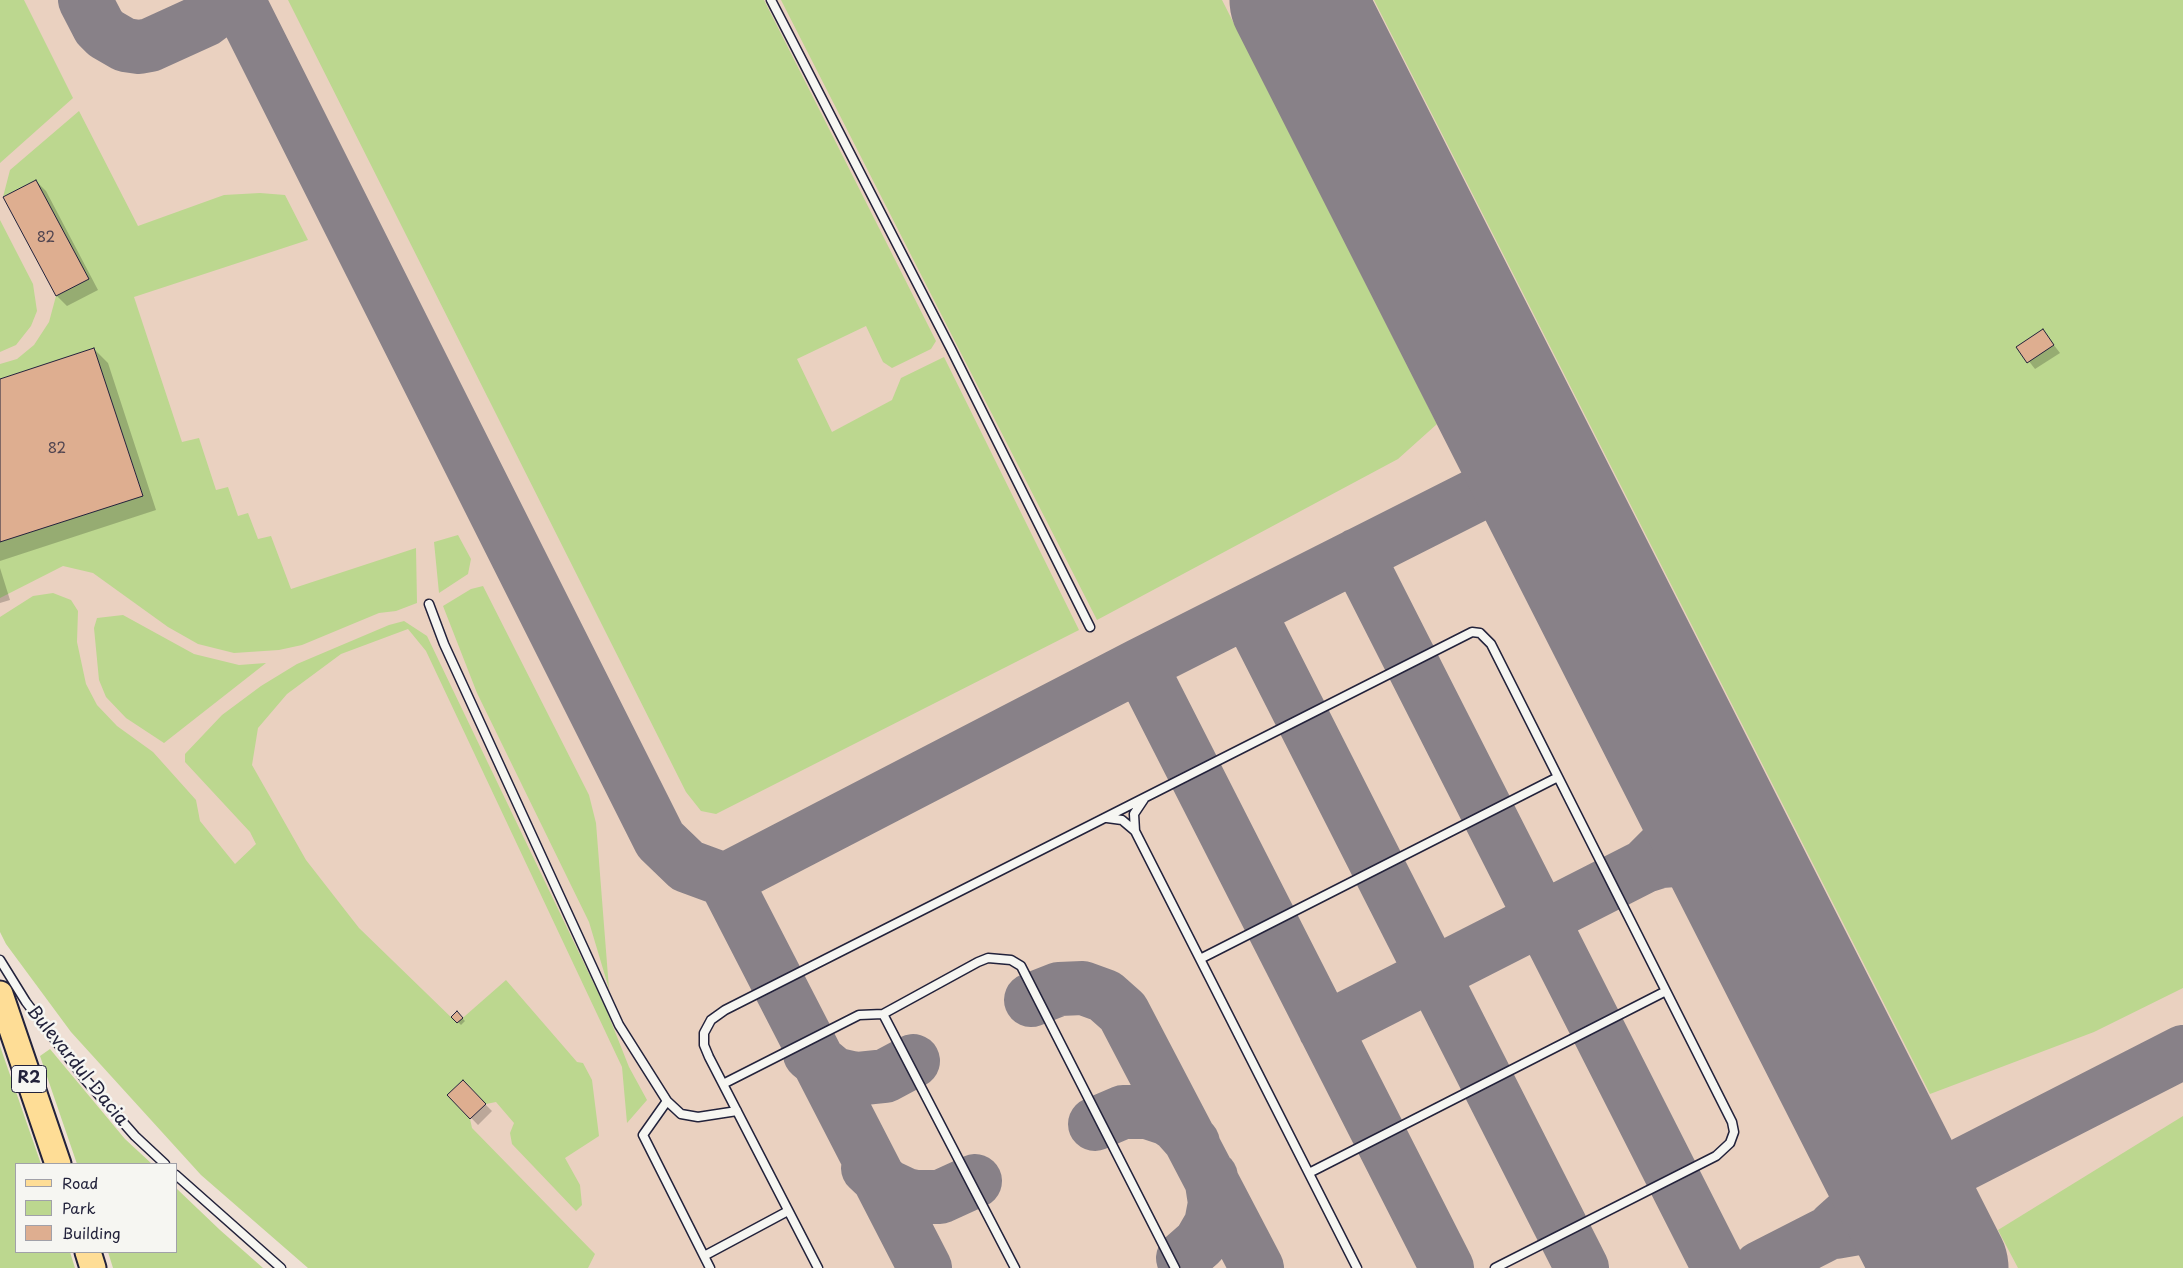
<!DOCTYPE html>
<style>
body{margin:0}
#map{position:relative;width:2183px;height:1268px;overflow:hidden;background:#efe0d5;font-family:"Playpen Sans",sans-serif}
canvas{display:block}
.legend{position:absolute;left:15px;top:1163px;width:162px;height:90px;box-sizing:border-box;background:#f6f6f2;border:1px solid #a1a1a9;margin:0;padding:6px 9px;list-style:none;font-size:15px;color:#22223b}
.legend li{display:flex;align-items:center;gap:10px;height:25px}
.legend b{width:25px;border:1px solid #a1a1a9}
</style>
<div id="map">
<canvas width="2183" height="1268"></canvas>
<ul class="legend">
<li><b style="height:6px;background:#fedd96"></b>Road</li>
<li><b style="height:14px;background:#bcd78f"></b>Park</li>
<li><b style="height:14px;background:#deae90"></b>Building</li>
</ul>
</div>
<script>
const g = document.querySelector('canvas').getContext('2d');
g.lineJoin = 'round';
function fillPath(path, color) {
  g.fillStyle = color;
  g.fill(path, 'evenodd');
}
function shape(rows) {
  const path = new Path2D();
  for (const r of rows) {
    path.moveTo(r[0], r[1]);
    for (let i = 2; i < r.length; i += 2) path.lineTo(r[i], r[i + 1]);
  }
  return path;
}
function stroke(path, color, width, dash) {
  g.strokeStyle = color;
  g.lineWidth = width;
  g.lineCap = dash ? 'butt' : 'round';
  g.setLineDash(dash || []);
  g.stroke(path);
}
function write(font, color, halo, rows, align = 'center') {
  g.font = font + ' "Playpen Sans",sans-serif';
  g.lineWidth = 5;
  g.setLineDash([]);
  g.textBaseline = 'middle';
  g.strokeStyle = halo;
  g.fillStyle = color;
  for (const [text, x, y, turn = 0] of rows) {
    g.save();
    g.translate(x, y);
    g.rotate((+turn || 0) * Math.PI / 180);
    g.textAlign = isNaN(turn) ? turn : align;
    if (halo) g.strokeText(text, 0, 0);
    g.fillText(text, 0, 0);
    g.restore();
  }
}
const built = shape([
 [0,0,2183,0,2183,1268,568,1268,0,702]
]);
const green = shape([
 [0,0,24,0,73,98,0,163],
 [288,0,764,0,936,341,931,349,892,368,883,362,866,326,797,359,832,432,892,400,901,378,944,357,1079,630,716,814,701,811,686,792],
 [781,0,1222,0,1437,424,1398,459,1097,620],
 [1374,0,2183,0,2183,988,2094,1032,1930,1094],
 [79,111,138,226,224,195,260,193,285,195,308,240,134,297,182,442,199,438,216,490,228,487,238,516,248,513,258,539,271,536,291,589,416,548,417,603,396,611,379,613,302,645,279,650,234,653,198,644,168,627,93,573,63,566,0,598,0,542,143,495,94,348,0,379,0,364,17,359,34,345,49,322,56,296,89,279,36,180,3,197,10,170],
 [0,220,33,284,37,311,31,326,16,345,0,352],
 [458,535,471,559,468,574,439,593,434,542],
 [483,586,589,795,596,823,609,989,589,922,477,693,443,606,471,589],
 [53,593,71,600,78,611,77,642,86,684,97,705,117,726,153,752,196,800,200,821,235,864,256,844,250,832,185,762,185,754,222,715,261,686,297,664,389,625,404,621,427,636,606,1009,629,1067,647,1100,627,1123,622,1067,426,651,408,629,341,654,287,694,258,728,252,765,306,860,359,928,457,1023,506,980,577,1062,583,1063,592,1080,599,1136,565,1158,580,1185,582,1205,576,1211,512,1144,510,1133,514,1123,496,1102,486,1104,463,1080,448,1095,470,1119,472,1128,595,1254,588,1268,308,1268,201,1175,71,1032,6,944,0,932,0,617,33,596],
 [123,615,194,654,239,665,266,663,164,743,126,718,106,697,99,680,94,628,97,618],
 [0,1046,41,1164,16,1164,16,1252,70,1252,75,1268,0,1268],
 [50,1049,125,1139,152,1164,77,1164,40,1056],
 [2183,1116,2183,1268,2018,1268,1998,1230],
 [176,1188,220,1230,263,1268,113,1268,108,1252,176,1252]
]);
const shadow = shape([
 [36,181,46,191,98,290,67,306,57,296],
 [2043,331,2060,353,2035,369,2018,347],
 [94,349,108,363,156,510,0,561,0,380],
 [0,568,10,600,0,603],
 [457,1013,465,1021,461,1025,453,1017],
 [463,1082,492,1111,478,1125,449,1095]
]);
const taxiway = shape([
 [85,0,99,27,106,34,125,45,139,47,150,45,205,20,213,14,221,0],
 [238,0,660,840,687,866,725,880],
 [1357,555,1719,1268],
 [1248,611,1582,1268],
 [1140,665,1447,1268],
 [1645,866,1661,861,1687,859,1715,867,1741,886,1757,907],
 [1031,1000,1059,989,1083,988,1105,996,1123,1012,1257,1268],
 [1325,1029,1645,866,1670,841,1679,826,1684,808,1686,791,1685,764],
 [810,1054,834,1074,856,1079,885,1076,913,1061],
 [1095,1124,1123,1112,1147,1112,1168,1119,1177,1125,1193,1143],
 [868,1168,887,1186,906,1195,916,1197,940,1197,975,1181],
 [1834,1228,1854,1210,1870,1185,1874,1170,1873,1152,1865,1120],
 [1836,1232,1865,1227,1894,1231,1907,1236,1919,1245,1940,1266],
 [1183,1258,1200,1243,1211,1224,1215,1203,1211,1177],
 [925,1268,725,880,1140,665,1534,466],
 [1760,1268,2183,1052]
]);
const runway = shape([
 [1297,0,1941,1268]
]);
const building = shape([
 [36,180,89,279,56,296,3,197,36,180],
 [2043,329,2054,345,2027,363,2016,347,2043,329],
 [94,348,143,496,0,542,0,379,94,348],
 [457,1011,463,1018,457,1023,451,1017,457,1011],
 [463,1080,486,1104,470,1119,447,1095,463,1080]
]);
const service = shape([
 [771,0,951,349,1090,627],
 [429,604,444,644,619,1025,667,1101,681,1114,698,1117,737,1111],
 [1107,818,1122,820,1135,831,1357,1268],
 [1135,831,1134,814,1144,799],
 [1200,959,1558,777],
 [0,960,26,1002,84,1078,135,1136,165,1164],
 [883,1014,1015,1268],
 [723,1084,859,1015,883,1014,978,962,988,958,1011,960,1021,966,1175,1268],
 [667,1101,643,1135,710,1268],
 [1309,1173,1666,991],
 [176,1175,281,1268],
 [704,1256,788,1211],
 [818,1268,709,1057,704,1045,704,1033,711,1020,725,1010,1472,632,1480,633,1491,644,1732,1122,1734,1132,1730,1143,1716,1156,1495,1268]
]);
const primary = shape([
 [0,994,58,1164],
 [88,1252,93,1268]
]);
const numberNames = [
 ["82",46,238],
 ["82",57,449]
];
const shields = [
 [29,1079,35]
];
const shieldNames = [
 ["R2",29,1079]
];
const streetNames = [
 ["Bulevardul Dacia",77,1066,51]
];
fillPath(built, '#ead1c0');
fillPath(green, '#bcd78f');
fillPath(shadow, '#0003');
stroke(taxiway, '#888188', 54);
stroke(runway, '#888188', 135);
fillPath(building, '#deae90');
stroke(building, '#22223b', 1);
stroke(service, '#22223b', 11);
stroke(primary, '#22223b', 29);
stroke(service, '#f6f6f2', 8);
stroke(primary, '#fedd96', 25);
write('15px', '#514550', null, numberNames);
for (const [x, y, w] of shields) {
  const box = new Path2D();
  box.roundRect(x - w / 2, y - 13.5, w, 27, 4);
  g.fillStyle = '#f6f6f2';
  g.fill(box);
  stroke(box, '#22223b', 1);
}
write('bold 16px', '#22223b', null, shieldNames);
write('18px', '#22223b', '#f6f6f2', streetNames);
</script>
